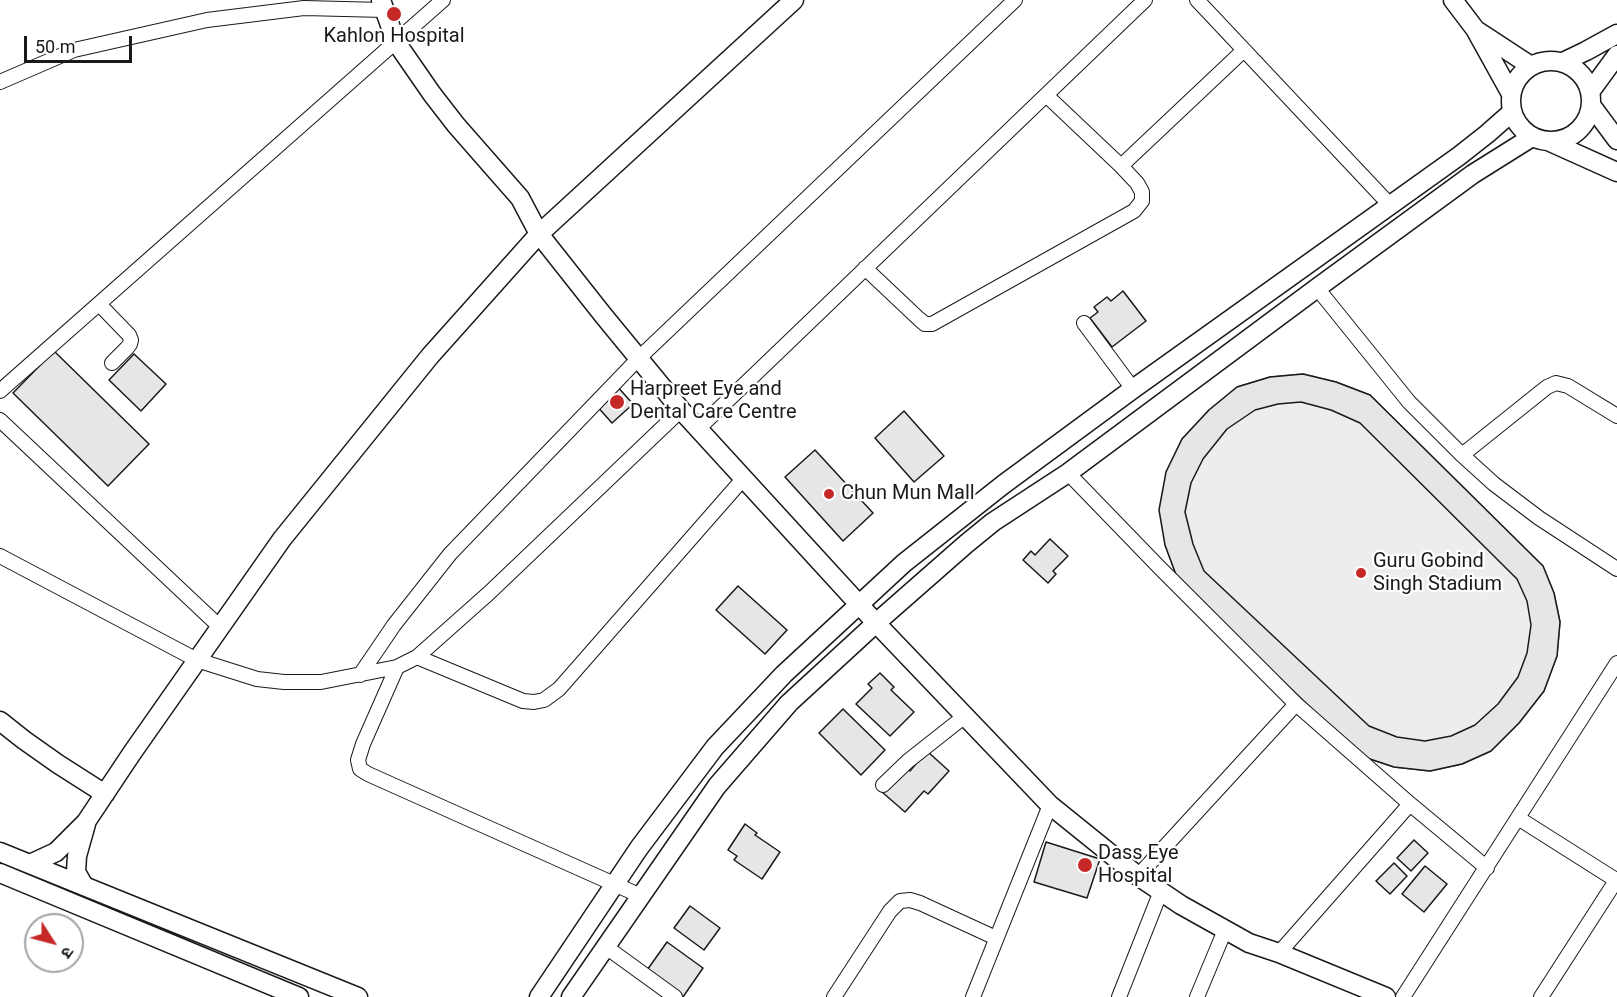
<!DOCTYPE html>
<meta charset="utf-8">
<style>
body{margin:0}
#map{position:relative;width:1617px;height:997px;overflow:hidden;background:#fff;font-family:Roboto,"Noto Sans Devanagari",sans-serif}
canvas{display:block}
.north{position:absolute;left:24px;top:913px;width:60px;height:60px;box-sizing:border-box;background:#fff;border:2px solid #a3a3a3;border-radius:50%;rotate:126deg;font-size:16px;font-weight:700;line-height:24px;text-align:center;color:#1a1a1a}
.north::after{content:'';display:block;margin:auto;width:21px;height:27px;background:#c62828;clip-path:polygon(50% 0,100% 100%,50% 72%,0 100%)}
.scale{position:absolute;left:24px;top:36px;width:108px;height:27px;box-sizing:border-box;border:3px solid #1a1a1a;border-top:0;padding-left:8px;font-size:18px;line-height:21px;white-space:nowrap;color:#1a1a1a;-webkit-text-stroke:4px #fff;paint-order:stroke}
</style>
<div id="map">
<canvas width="1617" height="997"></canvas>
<div class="north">उ</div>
<div class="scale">50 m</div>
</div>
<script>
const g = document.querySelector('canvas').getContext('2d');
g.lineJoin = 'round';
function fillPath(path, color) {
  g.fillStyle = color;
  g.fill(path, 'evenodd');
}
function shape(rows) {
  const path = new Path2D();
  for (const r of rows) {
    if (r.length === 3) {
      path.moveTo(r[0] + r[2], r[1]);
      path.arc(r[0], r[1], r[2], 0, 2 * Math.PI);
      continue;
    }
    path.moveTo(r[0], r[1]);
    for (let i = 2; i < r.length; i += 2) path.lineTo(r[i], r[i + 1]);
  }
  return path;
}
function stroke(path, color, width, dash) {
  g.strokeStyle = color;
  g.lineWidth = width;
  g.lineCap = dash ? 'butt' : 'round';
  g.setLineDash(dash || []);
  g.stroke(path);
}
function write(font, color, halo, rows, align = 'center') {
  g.font = font + ' Roboto,sans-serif';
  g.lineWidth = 4.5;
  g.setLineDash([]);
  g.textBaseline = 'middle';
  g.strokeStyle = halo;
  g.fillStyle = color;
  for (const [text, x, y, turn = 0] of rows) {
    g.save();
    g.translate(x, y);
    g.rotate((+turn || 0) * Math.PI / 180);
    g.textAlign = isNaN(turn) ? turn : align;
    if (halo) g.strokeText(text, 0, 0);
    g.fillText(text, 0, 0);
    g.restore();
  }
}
const built = shape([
 [1303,374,1336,382,1370,395,1543,566,1554,593,1560,622,1557,656,1544,691,1519,723,1491,751,1462,764,1430,771,1394,767,1361,756,1178,580,1165,545,1166,472,1182,439,1209,410,1237,387,1270,377,1303,374]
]);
const building = shape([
 [1123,291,1146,321,1112,347,1090,318,1098,312,1094,307,1107,297,1111,301,1123,291],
 [54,351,149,444,108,486,13,393,54,351],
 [134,354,166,384,141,411,109,380,134,354],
 [1303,374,1336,382,1370,395,1543,566,1554,593,1560,622,1557,656,1544,691,1519,723,1491,751,1462,764,1430,771,1394,767,1361,756,1178,580,1165,545,1159,510,1166,472,1182,439,1209,410,1237,387,1270,377,1303,374],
 [1301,402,1331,410,1360,423,1517,579,1527,601,1531,625,1527,653,1518,677,1498,704,1475,725,1451,736,1425,741,1397,737,1369,726,1204,571,1193,544,1185,512,1191,483,1203,459,1227,429,1255,410,1278,404,1301,402],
 [616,385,633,404,612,423,595,404,616,385],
 [904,411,944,456,914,482,875,438,904,411],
 [815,450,873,513,843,541,785,477,815,450],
 [1050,539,1068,556,1053,571,1056,574,1048,583,1023,560,1031,551,1035,555,1050,539],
 [738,586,787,630,765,654,716,610,738,586],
 [880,673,894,687,891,690,914,712,890,736,856,704,872,688,868,684,880,673],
 [843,709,885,750,861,775,819,733,843,709],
 [927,751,949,771,928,794,924,791,905,812,882,792,905,766,910,771,927,751],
 [745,824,757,833,755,835,780,852,762,879,734,860,737,856,728,850,745,824],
 [1414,840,1428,853,1411,871,1397,858,1414,840],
 [1046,842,1100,859,1087,898,1034,882,1046,842],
 [1394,863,1407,876,1390,894,1376,881,1394,863],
 [1425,866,1447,884,1424,912,1402,894,1425,866],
 [690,906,720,928,704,950,674,928,690,906],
 [667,942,703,968,683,997,680,997,645,973,667,942]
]);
const street = shape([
 [1197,0,1390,205],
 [0,82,74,50,207,20,304,8,384,10],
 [1121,166,1244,50],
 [865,268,919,319,925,324,932,324,1134,211,1142,201,1142,192,1137,183,1121,166,1046,95],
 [1317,288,1409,402,1462,455,1494,484,1539,518,1617,569],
 [99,304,129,335,131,340,130,344,127,348,112,363],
 [1084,323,1133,389],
 [0,391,443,0],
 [0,420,220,627],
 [698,429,1145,0],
 [1462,455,1547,387,1556,383,1568,386,1617,416],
 [1068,473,1159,567,1296,704,1410,804,1487,868],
 [0,556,197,660,257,679,284,682,321,682,397,667,417,657,489,593,681,410],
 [417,657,523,701,534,702,544,700,559,689,743,479],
 [397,667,363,744,358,760,360,769,368,774,641,896],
 [360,675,394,625,450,554,639,358,1015,0],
 [883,785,908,761,965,716],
 [1518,818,1616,880],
 [1138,876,1296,704],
 [606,947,675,997],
 [1279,953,1410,804],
 [834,997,890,911,900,901,910,900,920,903,996,938],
 [973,997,1050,805],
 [1119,997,1161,891],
 [1197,997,1225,930],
 [1403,997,1617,663],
 [1541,997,1617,879]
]);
const secondary = shape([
 [381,0,396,42,432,94,456,125,520,198,539,234,603,315,681,410,876,623,1050,805,1138,876,1181,905,1249,943,1279,953,1386,997],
 [1453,0,1475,29,1511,94],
 [1476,30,1531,66],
 [1551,101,40],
 [1563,62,1586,51,1617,34],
 [1590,92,1617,55],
 [1591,105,1617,140],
 [1548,141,1617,172],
 [0,721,24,740,58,764,105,794],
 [0,852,358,997],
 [30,864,56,852,86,822,132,753,282,539,430,356,539,234,794,0],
 [0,873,299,997],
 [84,886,76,872,77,856,86,824],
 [539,997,639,848,715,747,784,674,904,563,1004,484,1133,389,1459,156,1487,134,1512,112],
 [571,997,717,786,789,703,876,623,966,544,993,522,1068,473,1317,288,1473,174,1532,137]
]);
const markers = [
 [394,14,8,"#c62828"],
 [617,402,8,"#c62828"],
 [829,494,6,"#c62828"],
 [1361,573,6,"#c62828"],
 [1085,865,8,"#c62828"]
];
const poiNames = [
 ["Kahlon Hospital",394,37,"center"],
 ["Harpreet Eye and",630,390],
 ["Dental Care Centre",630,413],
 ["Chun Mun Mall",841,494],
 ["Guru Gobind",1373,562],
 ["Singh Stadium",1373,585],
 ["Dass Eye",1098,854],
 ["Hospital",1098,877]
];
fillPath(built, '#ededed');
stroke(built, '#6a6a6a', 1.5);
fillPath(building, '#e6e6e6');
stroke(building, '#1a1a1a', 1.5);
stroke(street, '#1a1a1a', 16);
stroke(secondary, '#1a1a1a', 21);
stroke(street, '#fff', 14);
stroke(secondary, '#fff', 18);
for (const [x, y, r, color] of markers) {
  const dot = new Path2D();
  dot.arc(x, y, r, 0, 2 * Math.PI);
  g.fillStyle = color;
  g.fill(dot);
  stroke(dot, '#fff', 2);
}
write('20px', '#1a1a1a', '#fff', poiNames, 'left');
</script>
